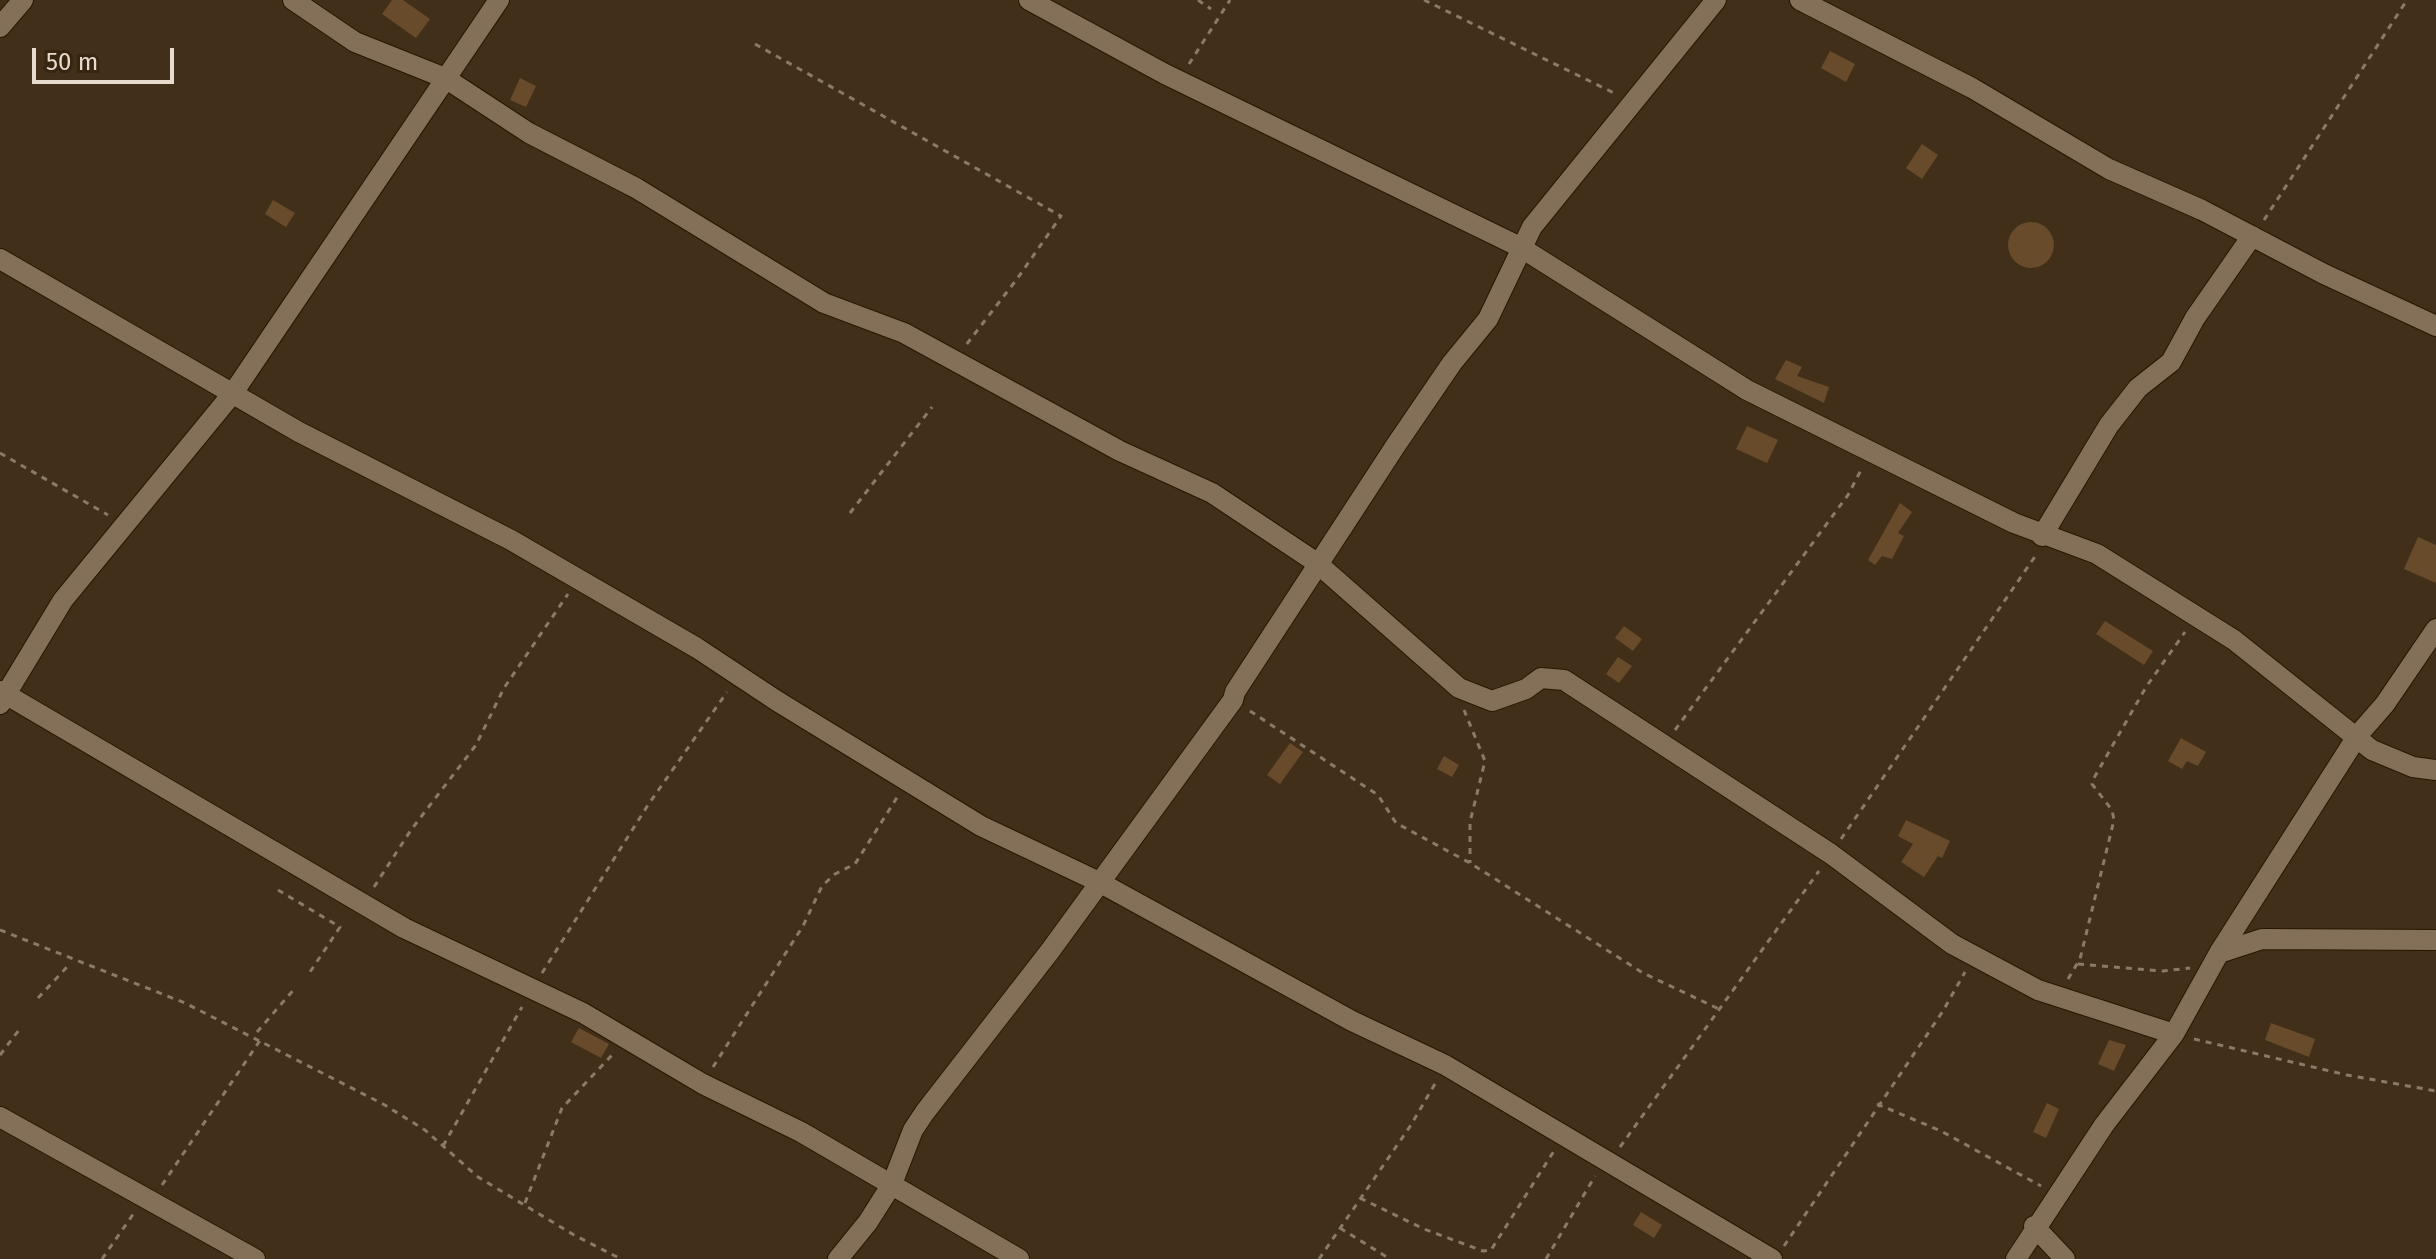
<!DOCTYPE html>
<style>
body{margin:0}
#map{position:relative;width:2436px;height:1259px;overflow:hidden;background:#422f1a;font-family:"Fira Sans",sans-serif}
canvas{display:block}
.scale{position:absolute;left:32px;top:48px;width:142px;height:36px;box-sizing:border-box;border:4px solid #e7dbce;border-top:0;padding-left:10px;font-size:24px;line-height:28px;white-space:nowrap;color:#e7dbce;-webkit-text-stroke:6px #372510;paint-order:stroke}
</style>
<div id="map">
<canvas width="2436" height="1259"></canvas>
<div class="scale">50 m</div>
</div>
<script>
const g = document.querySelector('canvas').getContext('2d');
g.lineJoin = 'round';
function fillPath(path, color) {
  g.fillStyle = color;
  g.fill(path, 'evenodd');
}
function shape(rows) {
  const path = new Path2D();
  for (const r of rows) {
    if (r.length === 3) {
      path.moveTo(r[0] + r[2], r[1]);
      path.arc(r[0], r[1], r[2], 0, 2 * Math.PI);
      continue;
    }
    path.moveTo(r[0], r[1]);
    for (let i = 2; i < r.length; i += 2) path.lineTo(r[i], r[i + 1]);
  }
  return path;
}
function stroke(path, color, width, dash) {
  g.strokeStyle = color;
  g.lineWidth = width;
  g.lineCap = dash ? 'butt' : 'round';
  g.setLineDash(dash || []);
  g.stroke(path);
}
const building = shape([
 [392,0,403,0,430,19,416,38,382,14],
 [1830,51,1855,64,1846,82,1821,68],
 [520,78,536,86,526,107,510,100],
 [1922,144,1938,155,1922,179,1906,168],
 [273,200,295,213,286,227,265,214],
 [2031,245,23],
 [1786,360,1802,367,1797,376,1829,387,1824,403,1775,379],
 [1747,426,1778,440,1767,463,1736,449],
 [1900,503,1912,512,1898,533,1904,536,1892,559,1882,556,1875,565,1868,560],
 [2418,537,2436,545,2436,583,2404,569],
 [2105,621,2153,651,2144,665,2096,634],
 [1624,626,1642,639,1633,651,1615,638],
 [1618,657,1632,666,1619,683,1606,674],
 [2181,738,2206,752,2198,766,2187,761,2182,769,2168,761],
 [1290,743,1303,752,1280,784,1267,775],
 [1444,756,1459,765,1452,777,1437,769],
 [1906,820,1950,841,1942,858,1938,856,1924,877,1901,862,1913,844,1898,836],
 [2271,1023,2315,1039,2309,1057,2265,1040],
 [579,1028,609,1044,601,1058,571,1042],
 [2109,1040,2126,1045,2114,1071,2098,1064],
 [2047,1103,2059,1109,2046,1138,2033,1132],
 [1641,1212,1662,1225,1654,1238,1633,1225]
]);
const path = shape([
 [1198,0,1211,9],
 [1424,0,1614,93],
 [755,44,1061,216,1017,279,966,345],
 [1189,64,1230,0],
 [2264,220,2407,0],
 [0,453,108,515],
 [850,513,932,407],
 [1464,710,1485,761,1470,822,1470,863],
 [1250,711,1378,795,1396,823,1470,863,1643,973,1719,1009],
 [1675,730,1848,495,1861,470],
 [1841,839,2036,555],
 [374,887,411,830,476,745,504,688,568,594],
 [278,890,340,927,310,972],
 [0,930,185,1003,383,1104,425,1130,478,1177,574,1235,621,1259],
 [2078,964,2163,971,2190,968],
 [542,973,648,805,727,692],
 [2068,979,2080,959,2114,820,2112,810,2092,784,2094,778,2146,687,2185,632],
 [38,998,67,967],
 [257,1032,296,987],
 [2194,1039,2347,1075,2436,1091],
 [0,1055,19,1030],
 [713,1067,803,926,822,886,835,874,855,864,898,796],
 [1877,1104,1941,1131,2041,1186],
 [443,1146,522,1007],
 [1620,1147,1819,871],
 [162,1185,261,1039],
 [1360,1198,1424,1229,1483,1251,1491,1250,1554,1151],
 [525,1203,562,1108,613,1054],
 [1340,1228,1390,1259],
 [1784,1246,1943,1011,1965,972],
 [102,1259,134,1213],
 [1319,1259,1411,1125,1436,1082],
 [1546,1259,1595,1176]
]);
const street = shape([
 [293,0,355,42,445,78,529,133,636,188,824,303,904,333,1120,451,1212,493,1317,563,1459,688,1492,701,1526,689,1541,678,1564,680,1831,854,1952,944,2038,990,2174,1034],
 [1029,0,1165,74,1520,247,1747,390,2014,523,2097,554,2234,640,2372,750,2413,767,2436,770],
 [1800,0,1972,88,2109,169,2202,210,2324,274,2436,326],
 [0,27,23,0],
 [0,259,299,432,511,540,697,648,777,701,981,826,1099,882,1352,1021,1445,1065,1772,1259],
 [2042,536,2109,425,2138,388,2171,362,2195,318,2252,236],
 [0,691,404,928,583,1013,703,1084,801,1132,1019,1259],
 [0,704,63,600,233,393,499,0],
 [2219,953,2262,939,2436,940],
 [0,1117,255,1259],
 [2034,1226,2065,1259],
 [838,1259,868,1222,892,1184,913,1130,925,1112,1050,951,1233,700,1235,692,1396,445,1452,363,1488,319,1532,227,1716,0],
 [2016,1259,2104,1125,2174,1034,2219,953,2358,735,2385,704,2436,629]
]);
fillPath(building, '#674b2b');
stroke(street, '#281703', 22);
stroke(path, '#8a7a68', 3, [6, 6]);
stroke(street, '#846f58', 20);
</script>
